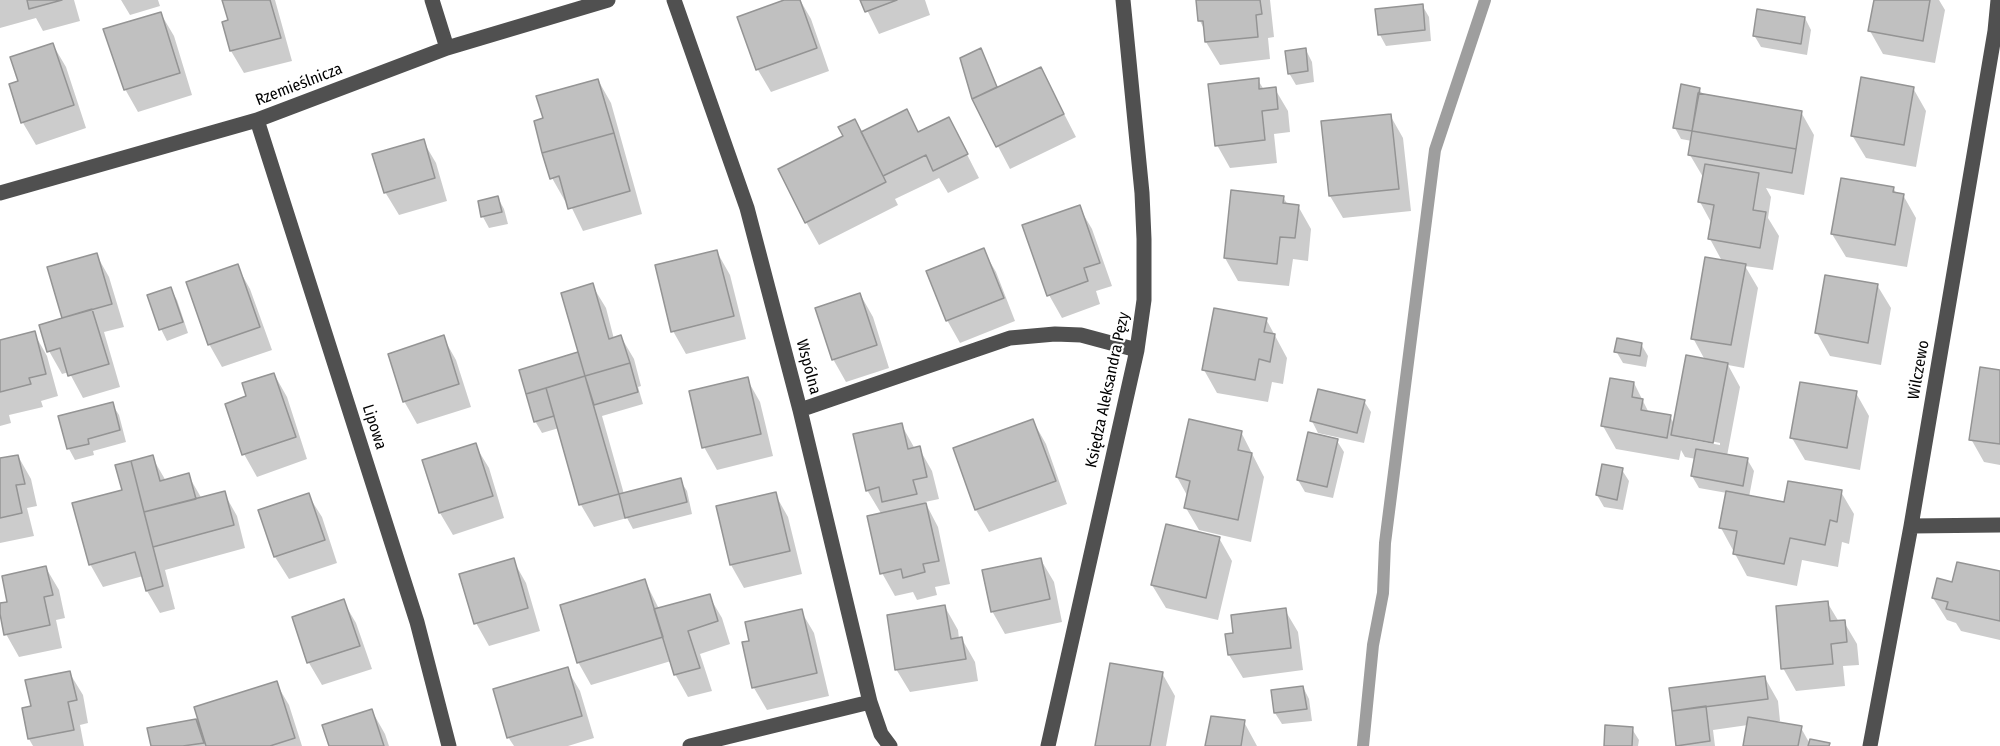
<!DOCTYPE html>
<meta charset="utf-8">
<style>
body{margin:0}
canvas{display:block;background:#fff}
</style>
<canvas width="2000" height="746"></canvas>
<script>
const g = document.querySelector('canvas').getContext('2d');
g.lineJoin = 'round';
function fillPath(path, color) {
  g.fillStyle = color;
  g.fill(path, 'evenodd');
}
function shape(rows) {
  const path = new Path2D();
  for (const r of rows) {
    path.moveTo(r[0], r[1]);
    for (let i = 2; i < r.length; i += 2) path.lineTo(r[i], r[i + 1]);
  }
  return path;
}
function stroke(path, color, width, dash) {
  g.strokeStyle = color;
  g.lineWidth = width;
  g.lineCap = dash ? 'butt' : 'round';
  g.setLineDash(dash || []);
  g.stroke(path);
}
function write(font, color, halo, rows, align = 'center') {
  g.font = font + ' "Fira Sans Condensed",sans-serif';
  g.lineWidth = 4.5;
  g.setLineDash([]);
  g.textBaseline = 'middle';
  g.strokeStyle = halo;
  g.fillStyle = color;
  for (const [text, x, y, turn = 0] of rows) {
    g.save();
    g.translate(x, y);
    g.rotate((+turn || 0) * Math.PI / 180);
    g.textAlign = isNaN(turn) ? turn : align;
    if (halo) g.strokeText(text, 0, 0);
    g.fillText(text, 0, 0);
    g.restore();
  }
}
const shadow = shape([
 [0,0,74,0,80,21,43,31,36,18,0,28],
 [121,0,158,0,160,6,130,15],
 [224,0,275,0,292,61,244,73,231,51,224,23,229,21],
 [788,0,800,0,811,19,829,71,771,92,758,70,739,18],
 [862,0,925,0,930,15,879,34],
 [1197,0,1270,0,1274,37,1268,38,1270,59,1220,65,1206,42,1205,31,1200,21],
 [1876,0,1939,0,1945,10,1935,63,1883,54,1870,31],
 [1422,5,1429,17,1431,41,1386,46,1380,35],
 [161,14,174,36,192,95,138,112,125,89],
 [1805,18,1811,30,1807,55,1761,47,1754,35],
 [53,45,66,67,86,128,36,145,23,123,11,85,20,82],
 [980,50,998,88,1041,69,1076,137,1010,169,973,99,962,59],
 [1306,50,1312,62,1314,82,1296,85,1289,73],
 [598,80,611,103,642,214,583,231,568,200,565,201,552,178,544,119],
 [1258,80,1264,90,1275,89,1288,111,1290,132,1274,134,1277,163,1230,168,1217,145],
 [1913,88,1926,111,1916,167,1866,158,1852,135],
 [1699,89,1703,95,1801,112,1814,135,1804,195,1766,188,1771,197,1768,218,1779,236,1773,270,1745,266,1758,288,1744,368,1728,365,1740,387,1727,456,1747,459,1754,471,1749,497,1785,504,1841,492,1854,514,1849,544,1842,542,1838,567,1802,560,1797,586,1747,576,1721,528,1727,493,1699,488,1692,476,1696,459,1685,457,1681,450,1679,460,1616,449,1603,426,1634,383,1649,413,1670,416,1674,424,1705,360,1693,338,1722,261,1710,239,1712,224,1700,202,1703,177,1690,155,1692,141,1681,139,1675,128],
 [1687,436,1720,443,1720,445,1687,439],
 [906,111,919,133,949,119,979,178,948,193,939,178,895,199,898,205,819,245,806,222,861,133],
 [1390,115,1403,138,1411,211,1343,218,1330,196],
 [423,141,436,163,447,201,399,215,385,192],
 [1893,188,1897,194,1903,195,1916,218,1907,267,1846,257,1832,234],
 [1283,197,1288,205,1298,206,1311,229,1308,261,1293,259,1289,286,1238,281,1225,258],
 [498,198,504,209,508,224,489,228,483,217,479,202],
 [1079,207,1092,229,1112,286,1096,291,1100,304,1062,318,1049,295],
 [983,250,996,272,1015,321,960,343,947,320],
 [717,252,730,275,746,339,686,354,673,331],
 [96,254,109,277,124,327,104,332,120,387,83,398,69,372,62,374,49,351,64,319,49,268],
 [237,266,250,289,272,350,222,367,209,344],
 [592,285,606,308,614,339,621,337,634,359,641,386,638,387,643,404,602,416,624,494,680,480,687,491,692,514,633,529,627,518,594,527,581,505,559,428,542,433,535,421,521,371,580,353],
 [1877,285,1891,308,1881,365,1830,356,1817,333],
 [171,289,177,300,188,333,167,341,161,329],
 [860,294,873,317,889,368,846,382,833,359],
 [1266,319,1287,358,1283,384,1272,382,1268,402,1217,393,1204,370],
 [34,333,47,356,58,396,41,401,43,407,9,415,11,423,0,426,0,342],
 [443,337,456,360,471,407,417,424,404,401],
 [1641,344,1648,356,1646,367,1623,363,1616,351],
 [2000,372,2000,465,1984,462,1971,439],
 [274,374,287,397,307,459,257,477,244,454,248,397],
 [747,379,760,402,773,456,717,470,704,447],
 [1856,393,1869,416,1860,470,1805,460,1792,438],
 [1364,401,1371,412,1364,443,1318,433,1312,421],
 [112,404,119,415,126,442,93,451,94,455,75,460,69,449,60,417],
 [1033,421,1046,444,1067,504,989,532,976,510,955,449],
 [901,424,915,449,919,448,932,471,939,499,925,502,938,527,950,584,935,587,937,595,917,600,913,592,895,596,882,573,882,515,867,490],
 [1241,432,1264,477,1251,542,1199,530,1186,508,1188,497,1177,477],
 [1337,441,1344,452,1333,498,1305,492,1298,480],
 [475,445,489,468,504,518,453,535,440,513],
 [18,456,31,479,37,506,27,508,34,536,0,543,0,460],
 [152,457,166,481,188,475,202,499,224,493,237,516,245,548,165,570,175,609,160,613,147,591,143,576,103,587,90,564,124,491],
 [1622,470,1629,481,1623,510,1604,507,1597,495],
 [775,494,788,517,802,574,744,588,731,565,718,507],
 [308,495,322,517,337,563,289,579,275,557,260,511],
 [1219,538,1232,561,1218,620,1166,608,1152,585],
 [513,560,526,583,540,631,489,646,476,623],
 [1041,560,1054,582,1062,622,1005,634,992,611],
 [46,568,59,590,65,618,56,620,62,648,19,657,6,634,0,605,9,603],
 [2000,573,2000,640,1961,631,1956,623,1947,620,1933,598,1953,584],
 [645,581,659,609,709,596,722,618,730,644,700,654,712,691,688,697,675,674,671,661,591,685,578,662],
 [343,601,356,623,372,669,322,685,309,663,293,618],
 [1827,602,1839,622,1844,622,1857,644,1859,665,1843,666,1845,686,1796,691,1783,668],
 [945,607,958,630,959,639,962,639,975,662,978,681,910,692,896,669],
 [1285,610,1298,632,1303,670,1243,678,1229,655,1235,634],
 [801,611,814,633,829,696,767,710,754,688,744,643,751,642],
 [567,669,580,691,594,738,568,746,514,746,508,737],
 [69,672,83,695,88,723,80,725,84,746,33,746,29,739,23,710,33,708],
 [1162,673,1175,696,1166,746,1097,746],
 [1765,678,1778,701,1780,721,1773,722,1801,728,1810,744,1830,746,1744,746,1748,725,1713,730,1715,746,1678,746,1671,690],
 [276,683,289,705,302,746,153,746,195,721,202,730],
 [1303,687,1309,699,1312,721,1282,724,1275,713],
 [372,711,385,734,389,746,331,746],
 [1244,722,1257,746,1207,746],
 [1632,729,1639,740,1638,746,1606,746]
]);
const stream = shape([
 [1363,746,1373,645,1383,593,1385,543,1435,150,1485,0]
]);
const building = shape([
 [27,0,62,0,29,9,27,0],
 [222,0,270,0,281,38,230,51,222,22,228,20,222,0],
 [784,0,800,0,817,48,756,70,737,17,784,0],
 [860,0,897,0,865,12,860,0],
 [1196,0,1260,0,1262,14,1256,15,1258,37,1205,42,1203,21,1198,21,1196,0],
 [1874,0,1930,0,1923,41,1868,31,1874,0],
 [1423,4,1425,30,1378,35,1375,9,1423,4],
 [1757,9,1805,17,1801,44,1753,36,1757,9],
 [161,12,180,73,124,90,103,29,161,12],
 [53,43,74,105,21,123,9,84,18,81,10,57,53,43],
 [981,48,997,87,972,99,960,58,981,48],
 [1306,48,1308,71,1288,74,1285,51,1306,48],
 [1041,67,1064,114,996,147,972,99,1041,67],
 [1861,77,1914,87,1904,145,1851,136,1861,77],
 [1259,78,1259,89,1276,87,1278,109,1262,111,1265,140,1215,146,1208,84,1259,78],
 [598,79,614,133,542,153,534,121,543,118,536,96,598,79],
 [1681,84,1700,88,1692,131,1673,128,1681,84],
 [1698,93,1802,111,1796,149,1692,131,1698,93],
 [907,109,918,132,949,117,968,154,933,171,926,155,883,176,861,132,907,109],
 [1391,114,1399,189,1329,196,1321,121,1391,114],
 [855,119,886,182,805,223,778,169,843,136,838,127,855,119],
 [1692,131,1796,149,1792,173,1688,155,1692,131],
 [614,133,630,191,568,209,559,176,550,179,542,153,614,133],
 [424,139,435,178,384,193,372,154,424,139],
 [1705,164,1759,173,1753,210,1766,212,1760,248,1708,239,1714,205,1698,202,1705,164],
 [1841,178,1894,187,1893,192,1904,194,1895,245,1831,234,1841,178],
 [1231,190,1284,196,1283,203,1299,205,1295,238,1280,237,1277,264,1224,258,1231,190],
 [498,196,502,212,481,217,478,201,498,196],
 [1080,205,1100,263,1084,268,1088,281,1047,296,1022,225,1080,205],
 [984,248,1004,298,946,321,926,271,984,248],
 [717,250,734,316,671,332,655,265,717,250],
 [97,253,112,304,62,318,47,267,97,253],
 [1705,257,1746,264,1731,345,1691,339,1705,257],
 [238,264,260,327,208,345,186,282,238,264],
 [1825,275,1878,284,1868,343,1815,333,1825,275],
 [593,283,609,339,621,335,630,363,585,376,561,293,593,283],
 [171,287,183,322,159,330,147,295,171,287],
 [860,293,877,345,832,360,815,308,860,293],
 [1214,308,1267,318,1264,332,1275,334,1270,362,1259,359,1255,380,1202,370,1214,308],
 [92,309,109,364,68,376,60,348,47,352,39,325,92,309],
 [35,331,46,374,29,378,31,384,0,392,0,340,35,331],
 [444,335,459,384,403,402,388,354,444,335],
 [1617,338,1642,343,1640,356,1614,352,1617,338],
 [578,352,585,376,526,394,519,370,578,352],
 [1686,355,1728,363,1713,443,1671,435,1686,355],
 [630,363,638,392,594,405,585,376,630,363],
 [1980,367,2000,370,2000,444,1969,440,1980,367],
 [274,373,296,437,242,455,225,404,246,396,242,383,274,373],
 [585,376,619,494,579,505,546,388,585,376],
 [748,377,761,434,702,448,689,391,748,377],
 [1610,378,1634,382,1632,397,1643,399,1641,410,1671,415,1667,438,1601,426,1610,378],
 [1800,382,1857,391,1847,448,1790,438,1800,382],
 [546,388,554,416,534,422,526,394,546,388],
 [1318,389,1365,400,1357,433,1310,421,1318,389],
 [113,402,120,430,88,439,89,444,67,449,58,416,113,402],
 [1033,419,1056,481,975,510,953,448,1033,419],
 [1189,419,1242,431,1238,450,1252,453,1238,520,1184,508,1190,481,1176,477,1189,419],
 [902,423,908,449,920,446,927,477,913,480,917,494,882,502,879,487,866,491,853,434,902,423],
 [1308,432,1338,439,1327,487,1297,480,1308,432],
 [476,443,493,496,439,513,422,460,476,443],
 [1696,449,1748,458,1743,486,1691,476,1696,449],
 [18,455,25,484,16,485,22,513,0,518,0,458,18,455],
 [153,455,160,481,189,473,196,499,144,512,131,461,153,455],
 [131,461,163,586,146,591,135,552,89,565,72,503,122,490,115,465,131,461],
 [1602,464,1623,468,1617,500,1596,495,1602,464],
 [681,478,687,502,625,518,619,494,681,478],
 [1788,481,1842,490,1837,522,1830,520,1825,545,1790,538,1784,564,1733,554,1737,531,1719,528,1726,491,1784,502,1788,481],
 [225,491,234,525,153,547,144,512,225,491],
 [776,492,790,551,730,565,716,506,776,492],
 [309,493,325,540,274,557,258,510,309,493],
 [926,503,939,561,923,564,925,572,903,578,901,569,880,574,867,516,926,503],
 [1166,524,1220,537,1206,598,1151,585,1166,524],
 [514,558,528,608,474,624,459,574,514,558],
 [1041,558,1050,599,991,612,982,570,1041,558],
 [1957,562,2000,571,2000,621,1946,609,1948,602,1932,598,1937,578,1952,582,1957,562],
 [46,566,53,595,44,597,50,625,4,635,0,614,0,603,7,602,2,576,46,566],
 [645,579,663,637,577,663,560,605,645,579],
 [710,594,718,621,688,631,700,668,674,675,654,609,710,594],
 [344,599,360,646,307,663,292,617,344,599],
 [1828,601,1830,621,1845,620,1847,642,1831,644,1833,664,1781,669,1776,606,1828,601],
 [945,605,951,639,962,637,966,659,895,670,887,615,945,605],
 [1286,608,1291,648,1228,655,1225,634,1233,633,1231,615,1286,608],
 [802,609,817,673,752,688,742,642,749,641,745,622,802,609],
 [1110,663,1163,672,1150,746,1095,746,1110,663],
 [568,667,582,716,507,738,493,689,568,667],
 [70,671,77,700,68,702,74,730,28,739,22,708,31,706,25,680,70,671],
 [1765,676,1768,699,1672,711,1669,688,1765,676],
 [277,681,295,738,270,746,206,746,194,707,277,681],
 [1303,686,1307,709,1274,713,1271,690,1303,686],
 [1706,706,1710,741,1676,746,1672,711,1706,706],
 [372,709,384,746,329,746,322,725,372,709],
 [1211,716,1245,720,1241,746,1205,746,1211,716],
 [1748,717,1802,726,1798,746,1743,746,1748,717],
 [196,719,204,743,183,746,151,746,147,728,196,719],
 [1605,725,1633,727,1632,746,1604,746,1605,725],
 [1810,739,1830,743,1829,746,1808,746,1810,739]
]);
const minor = shape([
 [432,0,447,48],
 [674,0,747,208,800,410,870,702,881,734,890,746],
 [257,120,417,622,449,746],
 [0,193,257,120,447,48,608,0],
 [800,410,1010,338,1055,334,1081,335,1137,350],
 [1911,526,2000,525],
 [690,746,870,702],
 [1048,746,1137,350,1144,300,1144,239,1142,193,1123,0],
 [1870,746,1911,526,1995,31,1998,0]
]);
const streetNames = [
 ["Rzemieślnicza",299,85,-21],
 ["Wspólna",808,367,75],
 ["Wilczewo",1919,370,-80],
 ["Księdza Aleksandra Pęzy",1108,390,-78],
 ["Lipowa",374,427,72]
];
fillPath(shadow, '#0003');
stroke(stream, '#9e9e9e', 12);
fillPath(building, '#c0c0c0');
stroke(building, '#949494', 1.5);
stroke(minor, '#505050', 15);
write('16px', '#000', '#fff', streetNames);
</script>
